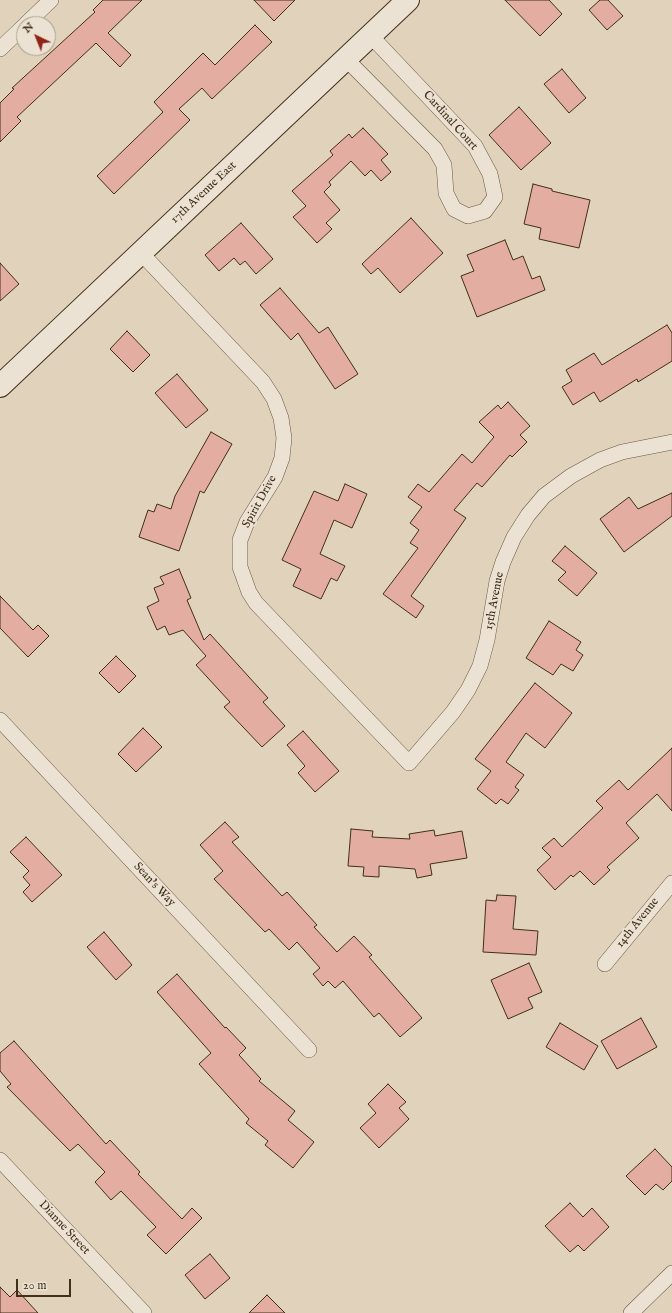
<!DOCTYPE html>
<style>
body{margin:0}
#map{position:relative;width:672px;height:1313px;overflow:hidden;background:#e1d2bb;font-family:"IM FELL English",serif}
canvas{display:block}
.north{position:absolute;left:16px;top:16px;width:40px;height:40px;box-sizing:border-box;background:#ece2d3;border:1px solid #a79a89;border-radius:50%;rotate:317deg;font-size:11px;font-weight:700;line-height:16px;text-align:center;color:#402f19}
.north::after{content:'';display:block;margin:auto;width:14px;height:18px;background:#8f2418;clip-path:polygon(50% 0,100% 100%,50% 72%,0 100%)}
.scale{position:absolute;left:16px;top:1279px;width:55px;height:18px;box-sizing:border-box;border:2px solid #402f19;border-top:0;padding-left:5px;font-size:12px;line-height:14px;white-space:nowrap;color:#402f19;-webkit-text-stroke:3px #ece2d3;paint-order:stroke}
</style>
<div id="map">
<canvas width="672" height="1313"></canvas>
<div class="north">N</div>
<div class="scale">20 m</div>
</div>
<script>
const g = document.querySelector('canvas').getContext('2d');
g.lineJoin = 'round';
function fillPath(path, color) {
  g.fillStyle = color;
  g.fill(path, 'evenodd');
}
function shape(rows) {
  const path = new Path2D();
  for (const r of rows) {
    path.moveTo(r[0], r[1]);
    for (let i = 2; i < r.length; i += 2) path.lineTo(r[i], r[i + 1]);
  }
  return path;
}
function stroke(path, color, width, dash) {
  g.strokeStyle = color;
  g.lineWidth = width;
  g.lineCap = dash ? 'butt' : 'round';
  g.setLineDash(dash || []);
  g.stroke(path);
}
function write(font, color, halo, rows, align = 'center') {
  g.font = font + ' "IM FELL English",serif';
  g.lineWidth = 3.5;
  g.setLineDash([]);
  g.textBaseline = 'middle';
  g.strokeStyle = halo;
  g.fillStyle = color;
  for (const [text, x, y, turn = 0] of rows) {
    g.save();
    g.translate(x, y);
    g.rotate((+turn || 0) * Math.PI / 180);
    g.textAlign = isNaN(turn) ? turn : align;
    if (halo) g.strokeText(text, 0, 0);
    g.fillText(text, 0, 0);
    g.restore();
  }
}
const building = shape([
 [103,0,142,0,108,33,131,55,120,67,96,43,17,117,21,121,0,142,0,103,14,89,12,88,95,12,93,10,103,0],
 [254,0,295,0,274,21,254,0],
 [505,0,549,0,562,14,540,36,505,0],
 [600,0,608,0,623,16,607,30,589,10,600,0],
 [255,25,272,42,212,99,202,88,179,109,190,120,114,194,97,176,163,112,154,102,203,53,215,65,255,25],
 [562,69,586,98,569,113,544,84,562,69],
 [519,107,551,143,521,170,489,135,519,107],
 [363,128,388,154,381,160,391,172,381,181,371,170,365,176,351,161,329,182,331,185,324,192,340,210,326,223,332,229,317,243,293,217,306,206,292,191,333,155,330,151,349,134,352,138,363,128],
 [533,184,552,189,552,191,590,200,579,248,539,239,541,228,524,224,533,184],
 [411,218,443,253,400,293,378,268,371,274,362,264,411,218],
 [241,223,273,259,256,274,245,261,240,265,234,258,219,271,205,255,241,223],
 [505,240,513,260,523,256,532,279,540,276,545,290,477,317,461,276,474,271,467,255,505,240],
 [0,263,19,284,0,301,0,263],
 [280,288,319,333,328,327,358,374,335,389,298,333,291,340,260,305,280,288],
 [667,325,672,333,672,361,638,382,637,379,600,402,594,392,573,405,562,387,572,381,566,370,594,353,602,365,667,325],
 [127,331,150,355,133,372,110,349,127,331],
 [177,374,208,410,186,428,155,393,177,374],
 [508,402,530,426,520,435,527,442,512,457,510,455,482,487,477,483,454,510,466,518,411,596,424,606,416,618,383,594,418,548,410,543,419,530,410,523,422,507,408,497,418,484,429,492,462,454,472,463,494,437,479,422,498,405,501,409,508,402],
 [211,432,232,444,204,493,200,491,179,551,139,537,148,510,154,512,157,504,171,509,175,496,211,432],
 [345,484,367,494,352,528,334,520,320,554,345,566,337,581,331,578,321,599,293,586,301,569,282,560,314,491,338,501,345,484],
 [672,493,672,516,624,552,600,519,629,497,638,509,672,493],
 [565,546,597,573,577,596,558,580,566,572,552,561,565,546],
 [179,569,191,598,187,600,204,640,210,634,268,698,263,702,285,726,262,747,224,707,230,702,196,665,206,656,183,630,169,635,165,626,157,630,147,607,159,601,154,588,164,584,160,577,179,569],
 [0,596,33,630,38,625,49,636,28,657,0,628,0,596],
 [549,621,581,642,576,650,583,655,573,671,561,664,553,675,526,658,549,621],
 [116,656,136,676,119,693,99,673,116,656],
 [535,683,572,713,545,748,526,733,506,762,524,775,515,787,519,790,508,804,501,799,496,804,477,789,491,771,475,759,535,683],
 [143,728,162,747,136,772,118,754,143,728],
 [303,731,339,771,315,792,298,773,305,766,287,745,303,731],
 [672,748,672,811,657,794,626,823,639,838,607,867,610,870,594,885,580,871,573,877,571,875,555,890,537,870,551,857,542,848,554,838,562,847,603,808,596,801,619,780,628,790,672,748],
 [225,822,239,837,232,842,282,896,287,892,317,925,314,927,337,952,354,936,372,955,369,957,422,1018,400,1037,379,1013,374,1017,343,981,335,988,328,981,323,986,313,974,320,968,297,942,289,950,269,929,265,932,214,879,223,871,200,845,225,822],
 [351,829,373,831,372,837,410,839,409,834,434,830,435,836,462,831,467,858,430,864,432,875,417,878,415,869,379,866,379,877,363,876,364,867,348,866,351,829],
 [26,837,62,875,32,902,23,892,30,885,23,877,29,871,10,852,26,837],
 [497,895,516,896,513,929,538,931,536,955,483,952,486,900,496,901,497,895],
 [104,932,132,965,116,980,87,947,104,932],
 [529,963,542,992,528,998,533,1008,508,1019,491,980,529,963],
 [177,974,225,1028,226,1027,246,1048,239,1055,261,1079,259,1081,295,1111,288,1120,314,1142,293,1168,265,1145,268,1141,246,1123,249,1119,199,1064,211,1053,157,992,177,974],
 [641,1018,657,1047,617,1069,601,1041,641,1018],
 [560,1023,598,1046,584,1070,546,1047,560,1023],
 [14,1041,106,1144,110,1140,140,1172,138,1174,182,1219,192,1208,202,1218,166,1254,147,1235,156,1227,121,1191,111,1200,95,1182,105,1172,78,1144,70,1151,7,1087,11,1084,0,1071,0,1053,14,1041],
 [388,1084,406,1102,399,1108,409,1119,379,1148,360,1128,376,1113,368,1104,388,1084],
 [655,1149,672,1167,672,1181,663,1190,656,1184,645,1195,626,1176,655,1149],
 [570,1203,583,1217,592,1208,609,1227,584,1251,578,1245,570,1252,545,1226,570,1203],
 [210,1254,230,1278,205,1299,185,1275,210,1254],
 [0,1287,10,1297,17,1290,38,1313,0,1313,0,1287],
 [267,1295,285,1313,249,1313,267,1295]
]);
const street = shape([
 [26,24,51,0],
 [0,49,24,26],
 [346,59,435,149,444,165,446,193,454,209,468,216,485,211,495,197,490,174,475,146,370,35],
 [141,253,263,382,274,399,281,418,284,438,282,458,275,477,247,522,240,540,240,567,249,592,256,603,409,763,453,712,468,690,480,666,487,640,497,581,503,562,514,537,528,515,544,496,571,476,600,460,622,452,672,442],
 [0,720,309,1050],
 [605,964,672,883],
 [0,1160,144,1313],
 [631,1313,672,1273]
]);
const secondary = shape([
 [0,386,408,0]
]);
const streetNames = [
 ["Cardinal Court",450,121,48],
 ["17th Avenue East",204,193,-43],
 ["Spirit Drive",260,502,-61],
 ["15th Avenue",495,601,-79],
 ["Sean's Way",154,885,47],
 ["14th Avenue",638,923,-51],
 ["Dianne Street",64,1228,47]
];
fillPath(building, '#e3ada1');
stroke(building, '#402f19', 1);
stroke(street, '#685842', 16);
stroke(secondary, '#402f19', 24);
stroke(street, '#ece2d3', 15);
stroke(secondary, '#ece2d3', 22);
write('12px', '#402f19', '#ece2d3', streetNames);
</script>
